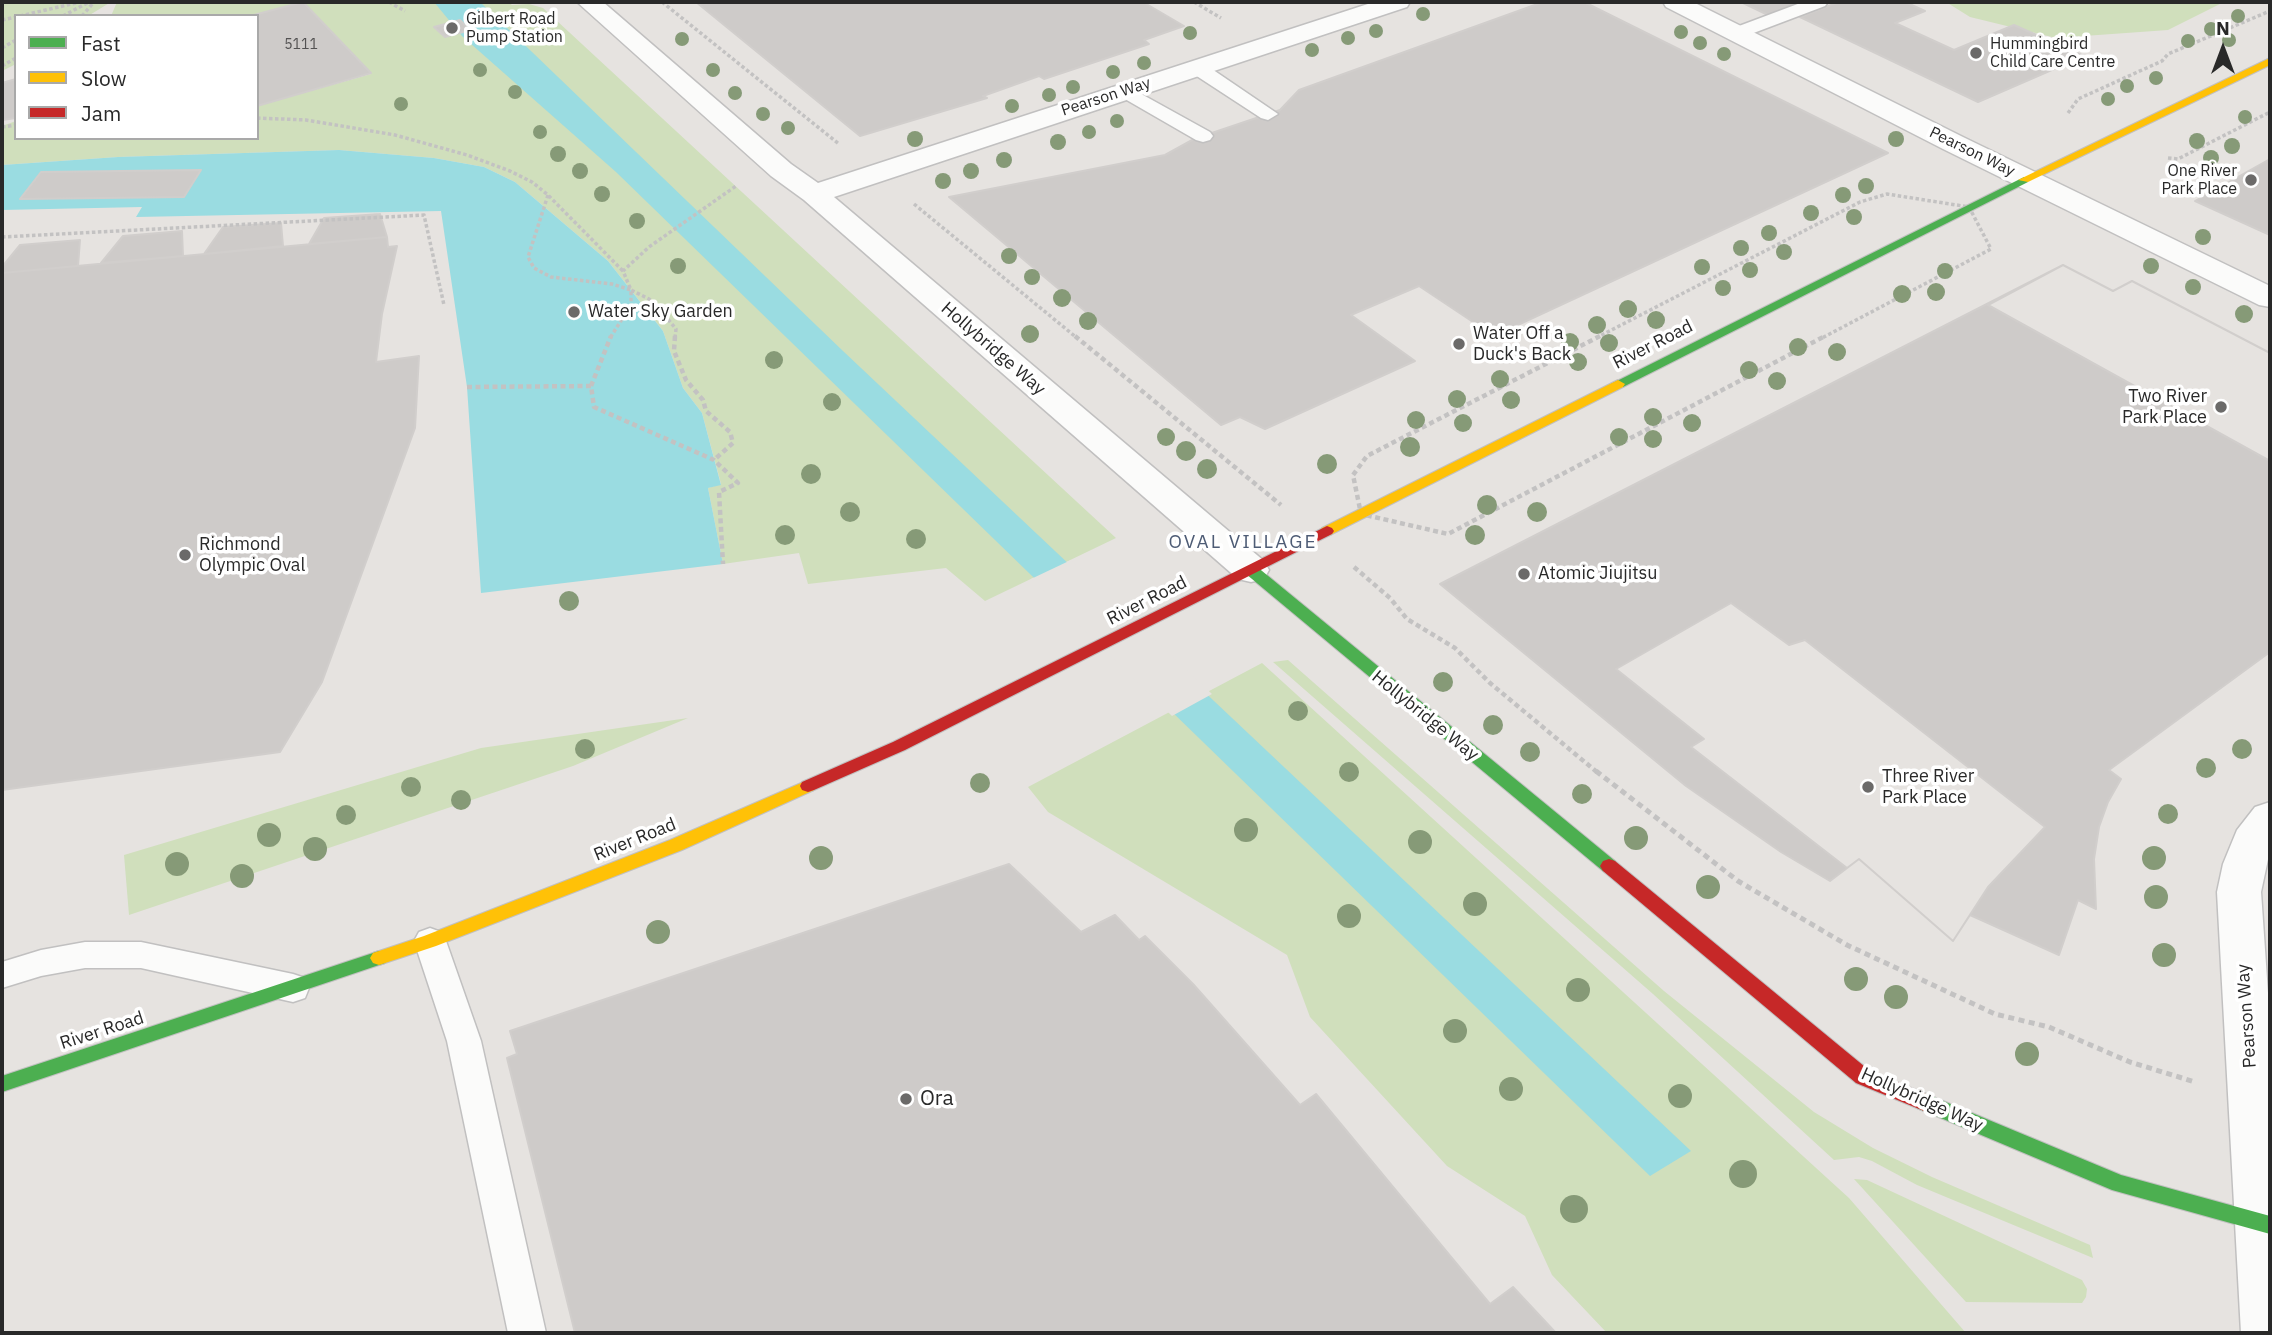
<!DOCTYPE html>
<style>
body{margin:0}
#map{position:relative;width:2272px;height:1335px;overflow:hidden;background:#e6e3e0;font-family:"IBM Plex Sans",sans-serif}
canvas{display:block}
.frame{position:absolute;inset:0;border:4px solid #292929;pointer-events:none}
.legend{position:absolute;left:14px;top:14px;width:245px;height:126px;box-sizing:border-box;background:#fff;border:2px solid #a9a9a9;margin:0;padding:9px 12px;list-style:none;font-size:21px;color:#292929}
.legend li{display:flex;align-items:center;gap:14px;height:35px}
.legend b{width:35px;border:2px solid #a9a9a9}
.north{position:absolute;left:2188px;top:14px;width:70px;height:70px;-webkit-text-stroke:5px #fff;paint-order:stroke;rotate:0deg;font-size:19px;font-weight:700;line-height:28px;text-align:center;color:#292929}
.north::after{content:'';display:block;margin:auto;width:24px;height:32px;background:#292929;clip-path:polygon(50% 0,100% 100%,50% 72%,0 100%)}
</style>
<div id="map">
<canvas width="2272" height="1335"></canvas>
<div class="frame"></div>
<ul class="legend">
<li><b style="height:9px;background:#4caf50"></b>Fast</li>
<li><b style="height:9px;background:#ffc107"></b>Slow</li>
<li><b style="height:9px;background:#c62828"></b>Jam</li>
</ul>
<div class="north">N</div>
</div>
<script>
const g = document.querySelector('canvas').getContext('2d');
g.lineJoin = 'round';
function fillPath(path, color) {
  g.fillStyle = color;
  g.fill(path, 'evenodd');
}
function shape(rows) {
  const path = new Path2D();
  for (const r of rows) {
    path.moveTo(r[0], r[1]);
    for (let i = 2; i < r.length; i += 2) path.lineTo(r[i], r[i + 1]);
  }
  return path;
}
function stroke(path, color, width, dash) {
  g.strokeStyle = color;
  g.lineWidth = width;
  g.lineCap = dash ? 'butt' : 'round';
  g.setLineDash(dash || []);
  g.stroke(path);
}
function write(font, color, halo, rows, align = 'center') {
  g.font = font + ' "IBM Plex Sans",sans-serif';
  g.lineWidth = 7;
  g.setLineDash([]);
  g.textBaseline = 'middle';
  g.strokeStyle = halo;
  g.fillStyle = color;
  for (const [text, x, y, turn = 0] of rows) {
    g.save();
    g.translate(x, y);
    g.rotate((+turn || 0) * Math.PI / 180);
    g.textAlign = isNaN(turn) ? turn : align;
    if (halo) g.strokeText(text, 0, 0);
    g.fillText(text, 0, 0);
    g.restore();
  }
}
const green = shape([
 [2,2,111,2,88,16,16,16,16,64,2,71],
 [117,2,303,2,250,16,111,16],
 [303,2,508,2,512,5,529,4,543,8,1116,538,985,601,946,568,808,584,799,553,723,564,708,488,721,484,702,413,683,388,663,331,608,261,515,182,484,167,434,158,339,150,118,157,2,165,2,126,16,121,16,138,257,138,257,106,371,74],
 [1946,2,2224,2,2168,30,2056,38,1970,17],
 [1288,660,1664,991,1814,1112,1873,1148,1932,1177,2090,1245,2093,1258,1917,1185,1872,1161,1859,1157,1834,1160,1653,994,1273,662],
 [1262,663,1849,1198,1966,1333,1607,1333,1552,1275,1525,1216,1447,1166,1310,1017,1287,955,1048,812,1028,787],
 [688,718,573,766,129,915,124,855,481,748],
 [1854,1179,1867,1180,2082,1280,2087,1289,2086,1297,2082,1303,1966,1302]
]);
const water = shape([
 [434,2,480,2,843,351,1691,1151,1650,1176,616,172,462,36],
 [339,150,434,158,484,167,515,182,608,261,663,331,683,388,702,413,721,485,708,488,723,564,481,593,467,387,441,211,136,217,142,207,2,210,2,165,118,157]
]);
const pier = shape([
 [1071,560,1212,694,1172,716,1031,579]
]);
const building = shape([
 [303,2,371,73,257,106,257,16,250,16,303,2],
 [696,2,1143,2,1184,26,1144,40,1149,44,1044,79,1039,76,983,96,987,98,860,136,696,2],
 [1543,2,1584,2,1888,153,1494,336,1419,286,1351,315,1415,361,1265,429,1240,417,1221,425,949,197,1165,155,1194,139,1280,110,1299,90,1543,2],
 [1741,2,1802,2,1768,15,1741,2],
 [1839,2,1905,2,1925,11,1895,23,1954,50,2014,25,2084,56,1978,102,1800,17,1839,2],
 [460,20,470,30,445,37,434,27,460,20],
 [16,79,16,118,2,120,2,83,16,79],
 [2270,159,2270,235,2195,201,2270,159],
 [201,170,184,197,20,199,41,172,201,170],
 [380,214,387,237,309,244,324,218,380,214],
 [281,223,283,246,204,254,223,227,281,223],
 [182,231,183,256,101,263,123,236,182,231],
 [387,237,388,247,397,246,382,314,376,362,419,356,415,428,322,682,280,752,2,790,2,273,387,237],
 [80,240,78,266,2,273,2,267,20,245,80,240],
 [2063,265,2113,291,2132,281,2270,353,2270,652,2109,770,2121,779,2108,802,2099,827,2094,859,2096,909,2078,900,2059,955,1970,915,1953,941,1859,859,1830,881,1781,852,1686,786,1440,584,2063,265],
 [2063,265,2113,291,2132,281,2270,353,2270,461,1988,305,2063,265],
 [1731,603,1789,645,1805,640,2045,827,1988,887,1953,941,1859,859,1847,868,1691,747,1704,739,1616,669,1731,603],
 [1009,864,1081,932,1115,915,1139,940,1145,936,1193,984,1300,1105,1316,1094,1490,1304,1513,1287,1556,1333,575,1333,507,1058,517,1054,510,1031,1009,864]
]);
const pathFar2 = shape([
 [389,2,405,11],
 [662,2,839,144],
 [1194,2,1221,18],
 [20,16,80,2],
 [63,16,89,2],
 [82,16,94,2],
 [2,20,16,17],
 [2,48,16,40],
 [2,66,16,58],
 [2068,113,2078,99,2162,61,2168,54,2270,11],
 [257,118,306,120,395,135,467,155,510,171,532,182,548,195,623,271],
 [2,127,16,125],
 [2168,158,2178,159,2270,112],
 [548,195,528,257,534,268,551,277,612,284,631,290,631,305,610,338],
 [914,204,1077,338],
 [2,237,424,215,444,305],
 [675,338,676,329,653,301,631,290,623,271,649,247,736,186],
 [1596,338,1860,202,1887,194,1969,207,1991,249,1822,338]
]);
const pathFar1 = shape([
 [675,336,674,351,686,380,703,400,706,411,730,432,733,443,714,460],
 [1075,336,1281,505],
 [1600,336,1367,456,1353,475,1361,514,1448,534,1825,336],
 [591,386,611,336],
 [467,387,591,386,594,407,714,460,738,483,719,492,723,564],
 [1354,567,1390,598,1407,619,1455,648,1490,683,1598,773]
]);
const path = shape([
 [1596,771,1738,881,1847,945,1995,1014,2049,1027,2130,1062,2195,1082]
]);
const lane = shape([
 [1803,2,1828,2,1825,6,1743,37,1737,38,1728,33,1731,29,1803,2],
 [1196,61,1203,63,1278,114,1268,120,1261,118,1189,71,1187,67,1196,61],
 [1125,85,1210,132,1213,136,1210,140,1203,142,1196,140,1118,95,1115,91,1118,87,1125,85],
 [430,928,441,932,446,941,481,1041,546,1333,508,1333,447,1041,414,941,419,932,430,928],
 [85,942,141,942,293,974,305,978,309,988,305,998,293,1002,141,968,85,968,41,976,2,988,2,962,41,950,85,942]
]);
const street = shape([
 [577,2,603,2,791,164,818,183,1374,2,1410,2,1407,7,834,197,1264,561,1269,570,1264,579,1251,582,1238,579,804,200,771,176,577,2],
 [1663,2,1693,2,1963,137,2270,286,2270,307,2259,305,1943,149,1666,7,1663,2],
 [2270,802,2270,850,2261,892,2270,1022,2270,1333,2241,1333,2217,892,2223,864,2237,830,2255,807,2270,802]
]);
const fast = shape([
 [2024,177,2028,178,2028,182,1623,387,1613,387,1611,384,2024,177],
 [1251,565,1256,566,1615,861,1618,866,1615,871,1609,873,1603,871,1246,574,1244,570,1251,565],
 [379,951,385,953,388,958,385,963,2,1092,2,1076,379,951],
 [1924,1093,2121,1175,2270,1216,2270,1234,2112,1190,1917,1108,1914,1102,1917,1096,1924,1093]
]);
const slow = shape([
 [2270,58,2270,65,2028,182,2018,180,2270,58],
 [1618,380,1625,384,1623,387,1332,534,1327,536,1320,531,1322,528,1618,380],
 [808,780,814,782,816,786,814,790,682,850,436,946,379,965,373,963,370,958,373,953,424,936,670,840,808,780]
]);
const jam = shape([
 [1327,526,1332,528,1334,531,1332,534,905,750,814,790,808,792,802,790,800,786,802,782,893,742,1327,526],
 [1609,859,1615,861,1870,1071,1931,1096,1934,1102,1931,1108,1924,1111,1856,1083,1603,871,1600,866,1603,861,1609,859]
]);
const trees = [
 [1423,14,7],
 [2238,16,7],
 [2211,29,7],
 [1376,31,7],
 [1681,32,7],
 [1190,33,7],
 [1348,38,7],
 [682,39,7],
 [2229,40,7],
 [2188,41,7],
 [1700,43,7],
 [1312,50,7],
 [1724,54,7],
 [1144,63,7],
 [480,70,7],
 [713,70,7],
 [1113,72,7],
 [2156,78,7],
 [2127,86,7],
 [1073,87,7],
 [515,92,7],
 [735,93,7],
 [1049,95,7],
 [2108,99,7],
 [401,104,7],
 [1012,106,7],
 [763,114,7],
 [2245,117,7],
 [1117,121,7],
 [788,128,7],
 [540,132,7],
 [1089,132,7],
 [915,139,8],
 [1896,139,8],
 [2197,141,8],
 [1058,142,8],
 [2232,146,8],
 [558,154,8],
 [2211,158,8],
 [1004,160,8],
 [580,171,8],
 [971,171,8],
 [943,181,8],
 [1866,186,8],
 [602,194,8],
 [1843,195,8],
 [1811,213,8],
 [1854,217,8],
 [637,221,8],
 [1769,233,8],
 [2203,237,8],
 [1741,248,8],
 [1784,252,8],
 [1009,256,8],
 [678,266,8],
 [2151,266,8],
 [1702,267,8],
 [1750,270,8],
 [1945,271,8],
 [1032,277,8],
 [2193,287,8],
 [1723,288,8],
 [1936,292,9],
 [1902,294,9],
 [1062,298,9],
 [1628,309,9],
 [2244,314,9],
 [1656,320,9],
 [1088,321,9],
 [1597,325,9],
 [1030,334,9],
 [1570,342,9],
 [1609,343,9],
 [1798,347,9],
 [1837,352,9],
 [774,360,9],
 [1578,362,9],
 [1749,370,9],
 [1500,379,9],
 [1777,381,9],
 [1457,399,9],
 [1511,400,9],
 [832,402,9],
 [1653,417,9],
 [1416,420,9],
 [1463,423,9],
 [1692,423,9],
 [1166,437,9],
 [1619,437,9],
 [1653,439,9],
 [1410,447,10],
 [1186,451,10],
 [1327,464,10],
 [1207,469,10],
 [811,474,10],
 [1487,505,10],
 [850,512,10],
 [1537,512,10],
 [785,535,10],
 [1475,535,10],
 [916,539,10],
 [569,601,10],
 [1443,682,10],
 [1298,711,10],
 [1493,725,10],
 [585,749,10],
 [2242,749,10],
 [1530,752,10],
 [2206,768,10],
 [1349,772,10],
 [980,783,10],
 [411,787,10],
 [1582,794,10],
 [461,800,10],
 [2168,814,10],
 [346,815,10],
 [1246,830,12],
 [269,835,12],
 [1636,838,12],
 [1420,842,12],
 [315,849,12],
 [821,858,12],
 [2154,858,12],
 [177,864,12],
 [242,876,12],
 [1708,887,12],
 [2156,897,12],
 [1475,904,12],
 [1349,916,12],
 [658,932,12],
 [2164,955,12],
 [1856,979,12],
 [1578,990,12],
 [1896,997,12],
 [1455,1031,12],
 [2027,1054,12],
 [1511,1089,12],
 [1680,1096,12],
 [1743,1174,14],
 [1574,1209,14]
];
const markers = [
 [452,28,7,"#6b6a69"],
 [1976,53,7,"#6b6a69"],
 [2251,180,7,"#6b6a69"],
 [574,312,7,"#6b6a69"],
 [1459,344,7,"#6b6a69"],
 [2221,407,7,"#6b6a69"],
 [185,555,7,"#6b6a69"],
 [1524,574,7,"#6b6a69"],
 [1868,787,7,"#6b6a69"],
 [906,1099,7,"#6b6a69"]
];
const numberNames = [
 ["5111",301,45]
];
const farPoinames = [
 ["Gilbert Road",466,19],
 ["Pump Station",466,37],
 ["Hummingbird",1990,44],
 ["Child Care Centre",1990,62],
 ["One River",2237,171,"right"],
 ["Park Place",2237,189,"right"]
];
const farStreetnames = [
 ["Pearson Way",1106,97,-18],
 ["Pearson Way",1972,152,26]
];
const poiNames = [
 ["Water Sky Garden",588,312],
 ["Water Off a",1473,334],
 ["Duck's Back",1473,355],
 ["Two River",2207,397,"right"],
 ["Park Place",2207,418,"right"],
 ["Richmond",199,545],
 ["Olympic Oval",199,566],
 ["Atomic Jiujitsu",1538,574],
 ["Three River",1882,777],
 ["Park Place",1882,798]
];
const streetNames = [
 ["River Road",1653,345,-27],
 ["Hollybridge Way",993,349,41],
 ["River Road",1147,601,-27],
 ["Hollybridge Way",1425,716,39],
 ["River Road",635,840,-22],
 ["Pearson Way",2247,1016,-94],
 ["River Road",102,1031,-18],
 ["Hollybridge Way",1922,1100,24]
];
const neighbourhoodNames = [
 ["OVAL VILLAGE",1243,543]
];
const nearPoinames = [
 ["Ora",920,1099]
];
fillPath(green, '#d0dfbc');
fillPath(water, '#9adce1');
fillPath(pier, '#e6e3e0');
fillPath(building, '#cecbc9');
stroke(building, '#d1cecc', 2);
stroke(lane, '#c1c0c0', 3);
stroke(street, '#c1c0c0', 3);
stroke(fast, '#c1c0c0', 2);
stroke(slow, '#c1c0c0', 2);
stroke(jam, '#c1c0c0', 2);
stroke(pathFar2, '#c3c2c2', 3.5, [3.5, 2.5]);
stroke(pathFar1, '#c3c2c2', 4.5, [5, 3.5]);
stroke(path, '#c3c2c2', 5, [6, 4.5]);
fillPath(lane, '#fbfbfa');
fillPath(street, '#fbfbfa');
fillPath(fast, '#4caf50');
fillPath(slow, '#ffc107');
fillPath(jam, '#c62828');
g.fillStyle = '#869a77';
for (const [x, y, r] of trees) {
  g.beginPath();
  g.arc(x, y, r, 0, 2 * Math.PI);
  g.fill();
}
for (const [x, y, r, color] of markers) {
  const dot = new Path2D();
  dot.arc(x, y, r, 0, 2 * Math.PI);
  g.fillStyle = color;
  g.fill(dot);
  stroke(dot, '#fff', 2.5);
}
write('14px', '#535252', null, numberNames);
write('16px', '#292929', '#fff', farPoinames, 'left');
write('16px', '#292929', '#fff', farStreetnames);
write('18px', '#292929', '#fff', poiNames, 'left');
write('18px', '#292929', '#fff', streetNames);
g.letterSpacing = '2px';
write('19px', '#4e5c75', '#fff', neighbourhoodNames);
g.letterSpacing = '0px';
write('21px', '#292929', '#fff', nearPoinames, 'left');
</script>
